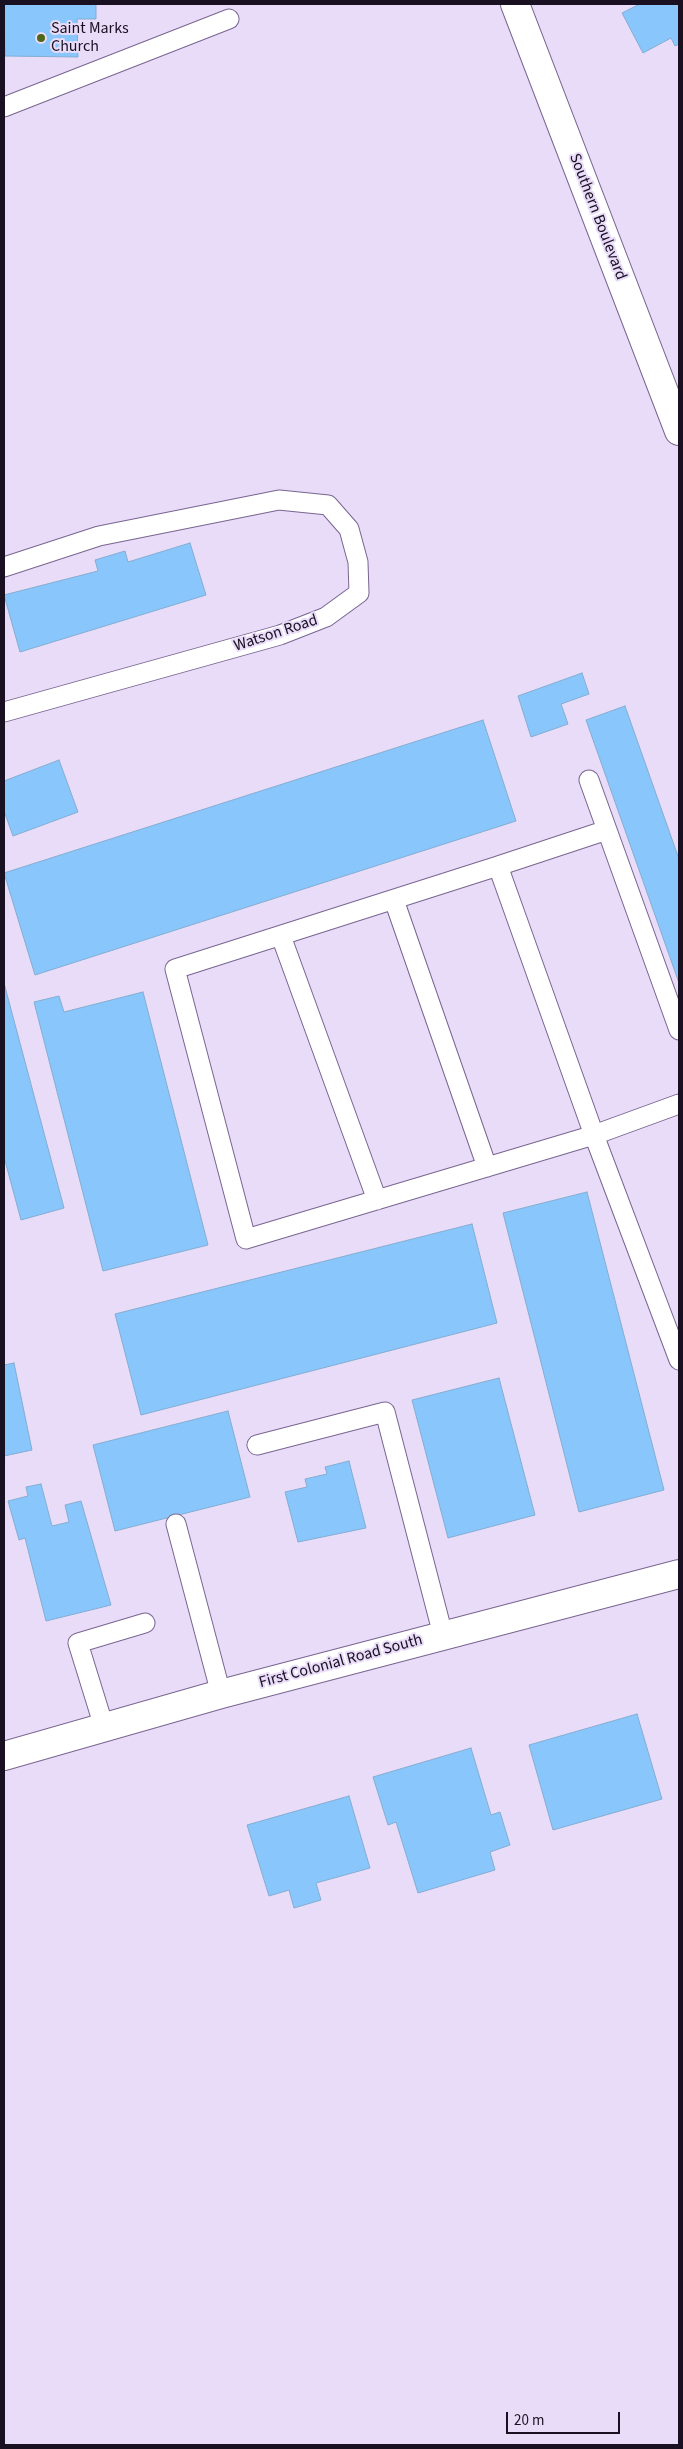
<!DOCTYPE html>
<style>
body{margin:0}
#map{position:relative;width:683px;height:2449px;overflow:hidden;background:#e9dcf9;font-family:"Source Sans 3",sans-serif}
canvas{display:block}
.frame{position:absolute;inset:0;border:5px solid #191021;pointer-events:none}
.scale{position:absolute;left:506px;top:2412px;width:114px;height:22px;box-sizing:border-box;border:2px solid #191021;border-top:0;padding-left:6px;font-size:15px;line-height:18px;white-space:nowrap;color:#191021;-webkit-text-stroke:4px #e9dcf9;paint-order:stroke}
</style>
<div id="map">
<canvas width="683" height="2449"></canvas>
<div class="frame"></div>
<div class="scale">20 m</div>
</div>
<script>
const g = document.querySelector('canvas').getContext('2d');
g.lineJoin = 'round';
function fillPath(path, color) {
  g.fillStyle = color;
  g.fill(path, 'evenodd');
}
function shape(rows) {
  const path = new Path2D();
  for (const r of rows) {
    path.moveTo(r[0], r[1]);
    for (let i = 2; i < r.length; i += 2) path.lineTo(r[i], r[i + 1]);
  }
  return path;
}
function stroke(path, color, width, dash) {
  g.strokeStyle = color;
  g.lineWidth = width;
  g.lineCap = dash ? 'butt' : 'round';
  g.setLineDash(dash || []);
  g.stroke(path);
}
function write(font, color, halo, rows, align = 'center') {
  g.font = font + ' "Source Sans 3",sans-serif';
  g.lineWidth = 4;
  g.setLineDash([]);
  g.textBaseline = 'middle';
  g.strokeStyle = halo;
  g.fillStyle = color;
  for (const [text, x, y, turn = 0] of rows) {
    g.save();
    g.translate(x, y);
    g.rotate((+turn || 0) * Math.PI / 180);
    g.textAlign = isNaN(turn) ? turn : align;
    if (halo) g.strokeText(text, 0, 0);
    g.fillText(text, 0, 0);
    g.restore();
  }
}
const building = shape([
 [4,4,96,4,96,19,77,19,78,57,5,56,4,4],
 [640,4,679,4,679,44,675,46,671,38,643,53,622,13,640,4],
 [190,543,206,595,20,652,4,595,98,571,95,560,125,551,128,562,190,543],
 [582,673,589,694,561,704,568,724,531,737,518,696,582,673],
 [625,706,679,859,679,983,586,720,625,706],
 [483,720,516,821,35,975,4,873,483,720],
 [59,760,78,812,13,836,4,811,4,781,59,760],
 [4,983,64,1208,21,1220,4,1157,4,983],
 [143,992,208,1245,103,1271,34,1002,59,996,64,1012,143,992],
 [587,1192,664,1490,579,1512,503,1213,587,1192],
 [472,1224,497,1323,141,1415,115,1314,472,1224],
 [14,1363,32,1450,4,1456,4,1365,14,1363],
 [499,1378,535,1515,448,1538,412,1400,499,1378],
 [228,1411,250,1497,115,1531,93,1445,228,1411],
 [349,1461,366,1528,298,1542,285,1492,307,1487,305,1479,327,1474,325,1467,349,1461],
 [41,1484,52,1526,69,1522,65,1505,81,1501,111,1605,46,1621,25,1538,19,1540,8,1501,28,1496,26,1487,41,1484],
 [637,1714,662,1799,553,1830,529,1745,637,1714],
 [471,1748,491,1815,500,1812,510,1845,490,1852,495,1870,418,1893,396,1822,388,1825,373,1777,471,1748],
 [349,1796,370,1868,316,1883,321,1900,294,1908,289,1890,269,1896,247,1825,349,1796]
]);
const lane = shape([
 [4,107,229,19],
 [4,567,99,536,279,500,328,505,349,529,358,562,359,593,326,617,280,635,4,712],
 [589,780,679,1030],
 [607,830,498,866,594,1135,679,1104],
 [498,866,175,969,246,1239,594,1135,679,1360],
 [394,900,487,1167],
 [281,936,377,1200],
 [257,1445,385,1412,443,1635],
 [176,1524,221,1694],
 [104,1727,78,1643,145,1623]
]);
const street = shape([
 [515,4,679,431]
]);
const secondary = shape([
 [4,1756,221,1694,679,1574]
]);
const markers = [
 [41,38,5,"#4e6718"]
];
const poiNames = [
 ["Saint Marks",51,29],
 ["Church",51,47]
];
const streetNames = [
 ["Southern Boulevard",597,217,69],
 ["Watson Road",276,634,-18],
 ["First Colonial Road South",341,1662,-15]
];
fillPath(building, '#89c6fc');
stroke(building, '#83add1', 1);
stroke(lane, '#796590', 21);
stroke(street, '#796590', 30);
stroke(secondary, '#796590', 30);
stroke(lane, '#fff', 19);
stroke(street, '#fff', 28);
stroke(secondary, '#fff', 28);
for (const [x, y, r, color] of markers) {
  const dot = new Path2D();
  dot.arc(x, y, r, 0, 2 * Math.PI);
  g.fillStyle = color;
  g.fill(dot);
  stroke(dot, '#e9dcf9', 2);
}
write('16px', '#191021', '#e9dcf9', poiNames, 'left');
write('16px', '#191021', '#e9dcf9', streetNames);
</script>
